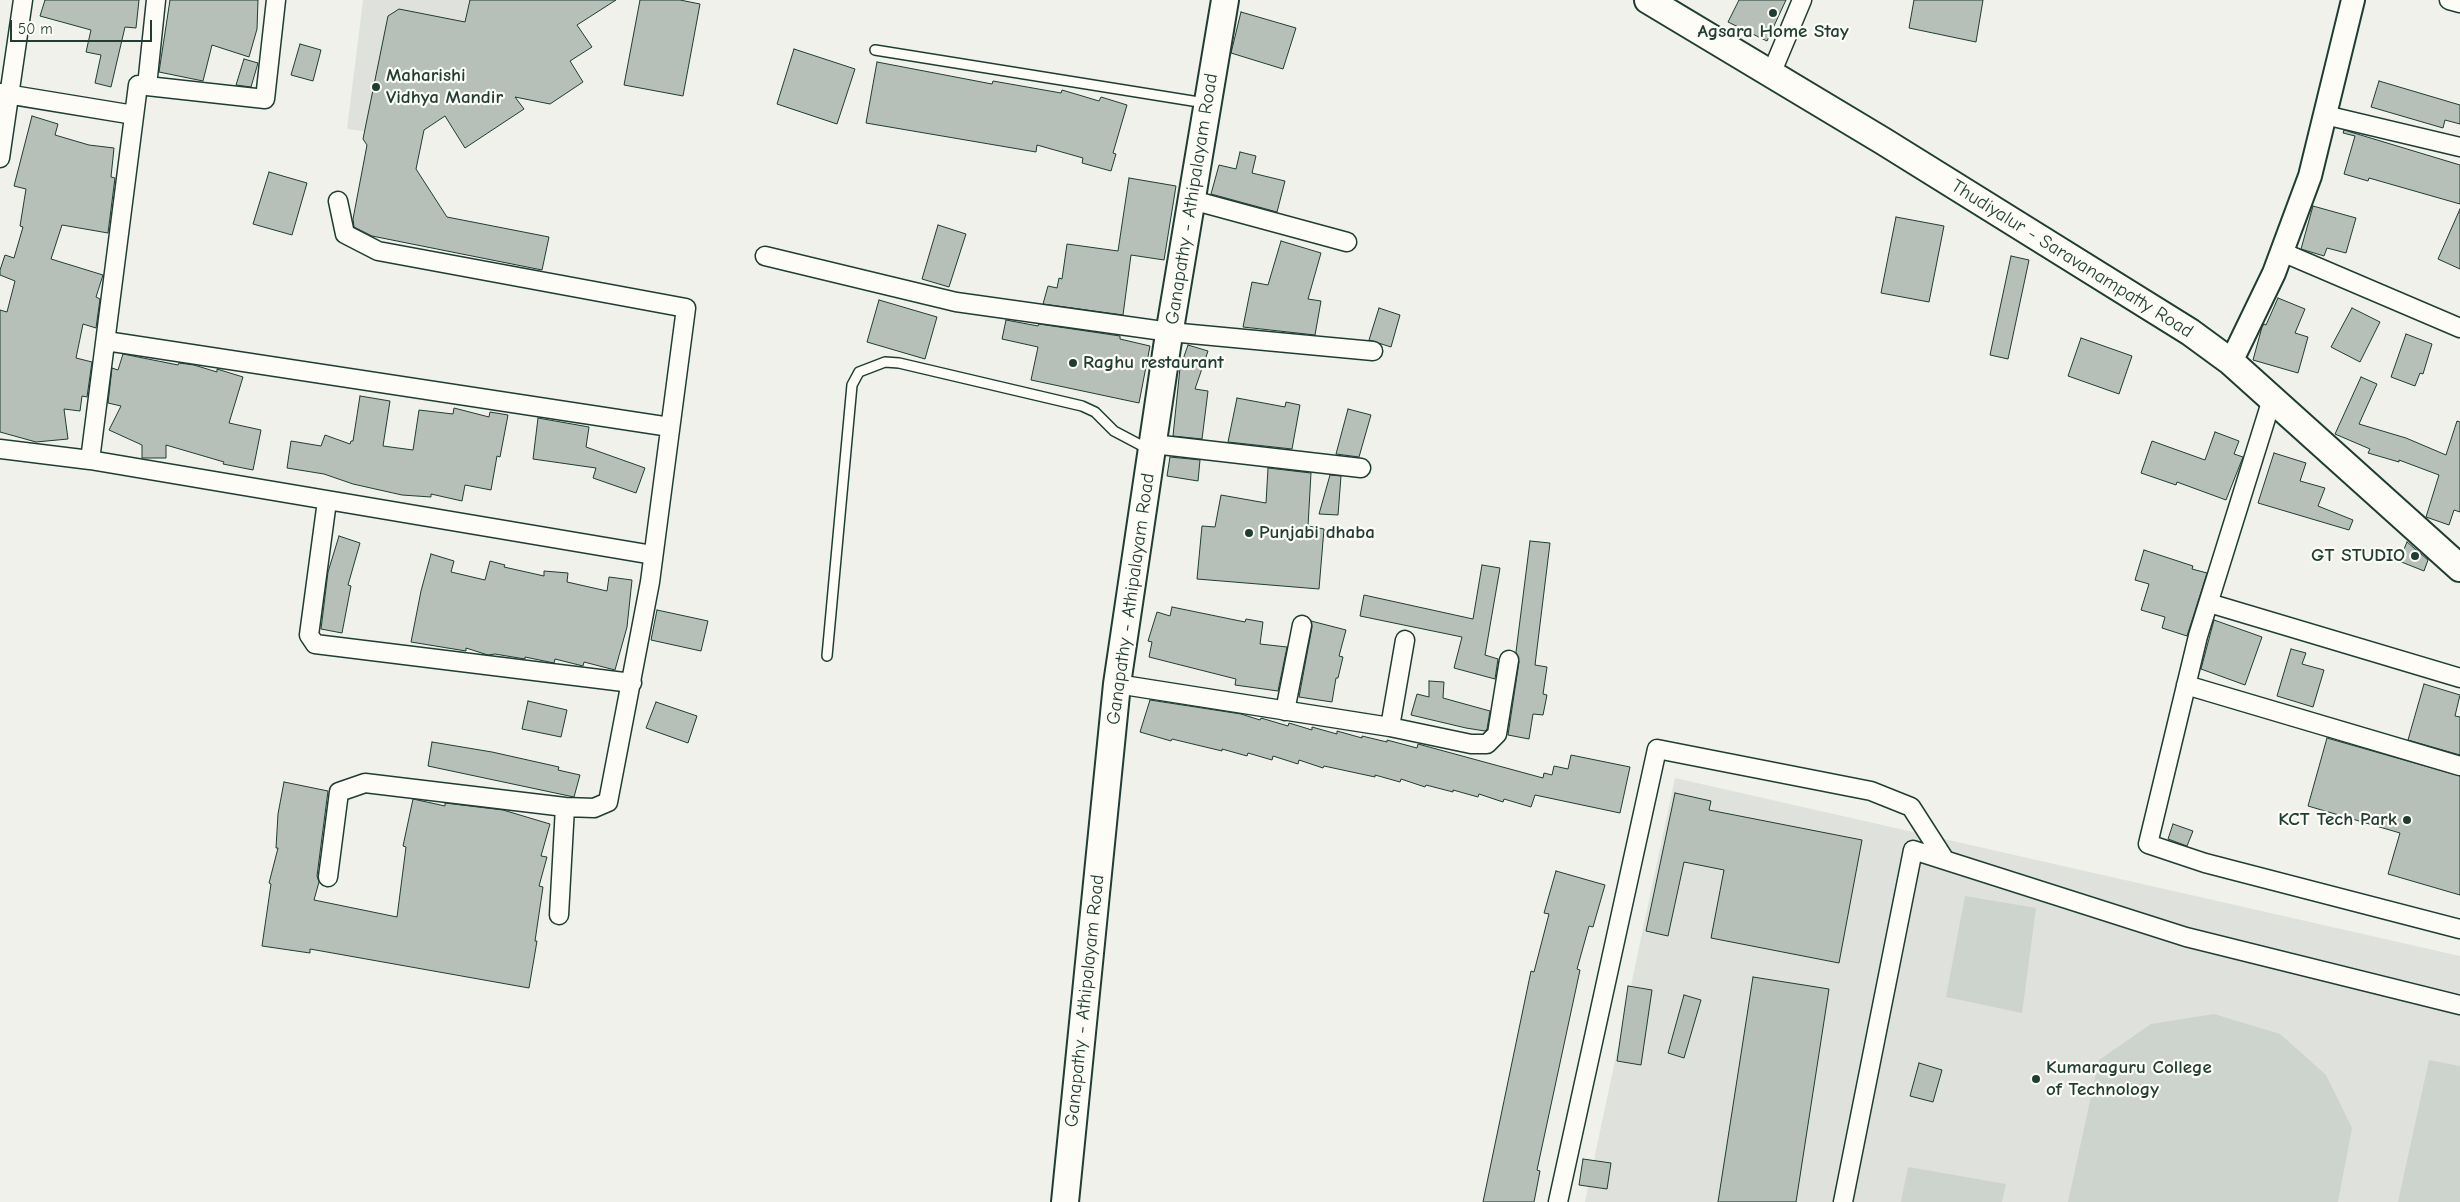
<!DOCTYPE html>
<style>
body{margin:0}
#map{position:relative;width:2460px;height:1202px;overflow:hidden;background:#f0f1eb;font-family:"Comic Neue",sans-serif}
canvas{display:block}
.scale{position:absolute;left:10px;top:20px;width:142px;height:22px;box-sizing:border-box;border:2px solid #1f3d34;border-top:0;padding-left:6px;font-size:15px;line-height:18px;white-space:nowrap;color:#1f3d34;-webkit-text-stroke:4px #fdfcf7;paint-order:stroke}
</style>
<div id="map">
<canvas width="2460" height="1202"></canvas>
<div class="scale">50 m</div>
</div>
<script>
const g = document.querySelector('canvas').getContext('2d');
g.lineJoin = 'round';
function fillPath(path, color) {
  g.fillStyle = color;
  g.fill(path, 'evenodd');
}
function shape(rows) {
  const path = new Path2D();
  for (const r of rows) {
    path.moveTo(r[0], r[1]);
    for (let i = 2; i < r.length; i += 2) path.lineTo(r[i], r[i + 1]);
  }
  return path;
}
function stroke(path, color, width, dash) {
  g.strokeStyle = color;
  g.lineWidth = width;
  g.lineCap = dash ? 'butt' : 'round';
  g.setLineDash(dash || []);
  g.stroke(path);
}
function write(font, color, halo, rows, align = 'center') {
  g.font = font + ' "Comic Neue",sans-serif';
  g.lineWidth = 4.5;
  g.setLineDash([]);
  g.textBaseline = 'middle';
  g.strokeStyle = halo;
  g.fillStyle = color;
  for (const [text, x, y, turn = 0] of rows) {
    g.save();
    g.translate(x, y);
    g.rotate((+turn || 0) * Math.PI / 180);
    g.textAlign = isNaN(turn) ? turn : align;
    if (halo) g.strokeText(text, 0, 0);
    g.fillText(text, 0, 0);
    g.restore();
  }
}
const built = shape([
 [363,0,472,0,469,46,393,135,347,129],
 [1675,778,2460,956,2460,1202,1585,1202]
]);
const green = shape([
 [1965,896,2036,908,2022,1013,1946,997],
 [2214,1014,2280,1034,2326,1075,2352,1128,2338,1202,2068,1202,2099,1060,2151,1024],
 [2429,1060,2460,1066,2460,1202,2398,1202],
 [1908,1167,2006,1184,2002,1202,1901,1202]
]);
const building = shape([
 [45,0,139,0,136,28,125,27,111,87,95,83,101,55,86,52,91,30,40,16,45,0],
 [170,0,258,0,257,29,249,57,212,45,203,81,159,72,170,0],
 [470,0,616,0,577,25,592,47,570,61,583,82,550,104,515,97,524,109,465,148,445,116,424,130,416,169,447,217,549,237,542,270,372,236,354,227,353,219,367,145,363,139,388,16,399,9,465,22,470,0],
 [640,0,680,0,700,4,683,96,624,85,640,0],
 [1739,0,1786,0,1767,41,1728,22,1739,0],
 [1914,0,1983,0,1976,42,1909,28,1914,0],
 [1241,12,1296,28,1283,69,1231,53,1241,12],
 [300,44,321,50,313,81,291,75,300,44],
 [794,49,855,69,837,124,777,104,794,49],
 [244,59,258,63,251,87,236,85,244,59],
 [877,62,992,84,993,81,1061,93,1062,90,1099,101,1101,97,1127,105,1113,153,1116,154,1111,171,1082,163,1083,158,1037,145,1036,152,866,123,877,62],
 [2379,81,2460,105,2460,124,2445,120,2443,128,2371,107,2379,81],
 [32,116,58,124,55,135,89,145,114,148,111,177,115,178,108,233,62,225,51,259,103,275,96,297,100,299,96,328,83,324,76,358,92,362,87,397,82,396,80,411,64,409,68,439,36,442,0,432,0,310,7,312,15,281,0,275,0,270,5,255,14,258,23,227,20,226,26,189,14,186,32,116],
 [2344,130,2460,165,2460,204,2369,178,2368,181,2344,174,2355,136,2343,133,2344,130],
 [1240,152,1256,156,1252,173,1285,181,1277,212,1211,194,1219,165,1236,169,1240,152],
 [269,172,307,183,292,235,253,224,269,172],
 [1129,178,1176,186,1164,260,1131,255,1123,315,1043,304,1048,286,1057,288,1059,278,1062,279,1067,244,1118,251,1129,178],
 [2313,206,2356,218,2346,253,2327,248,2324,256,2301,249,2313,206],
 [2460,209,2460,269,2438,259,2460,209],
 [1896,217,1944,226,1929,302,1881,293,1896,217],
 [938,225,966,234,949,287,922,279,938,225],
 [1281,241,1321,253,1308,299,1321,301,1315,335,1243,327,1252,282,1268,285,1281,241],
 [2011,256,2029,260,2008,359,1990,355,2011,256],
 [2278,298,2305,309,2295,333,2308,337,2298,373,2253,360,2262,327,2264,324,2266,325,2278,298],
 [879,300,937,317,925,359,867,342,879,300],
 [1379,308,1400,315,1391,347,1369,340,1379,308],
 [2352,308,2380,322,2360,362,2331,347,2352,308],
 [1006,320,1038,326,1039,324,1120,336,1120,339,1150,346,1139,403,1031,380,1038,347,1002,339,1006,320],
 [2406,334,2432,344,2423,374,2420,373,2415,386,2391,377,2406,334],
 [2081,338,2132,356,2119,394,2068,376,2081,338],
 [1188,345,1208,351,1195,389,1208,391,1202,439,1173,436,1180,368,1188,345],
 [123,354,178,365,179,363,194,365,217,372,217,369,243,377,229,423,261,430,253,470,223,464,224,462,166,445,166,458,142,458,142,445,109,430,121,406,108,403,112,368,118,370,123,354],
 [2361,377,2377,384,2359,424,2406,438,2446,455,2457,421,2460,422,2460,512,2454,510,2449,525,2426,517,2439,475,2399,460,2399,462,2368,453,2370,449,2335,434,2361,377],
 [360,396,390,401,383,446,413,450,419,410,453,414,454,408,489,417,490,412,508,415,500,457,497,456,491,490,465,485,462,501,431,494,431,497,402,495,353,484,324,474,287,468,291,441,321,446,325,435,350,444,351,441,353,441,360,396],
 [1237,398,1285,407,1286,402,1300,405,1292,449,1228,442,1237,398],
 [1348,409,1371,415,1359,457,1336,454,1348,409],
 [538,418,589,427,586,447,645,468,636,493,593,478,596,468,533,459,538,418],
 [2215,432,2239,441,2234,454,2243,457,2226,500,2177,482,2176,485,2141,473,2152,441,2205,460,2215,432],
 [2274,453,2306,463,2300,481,2325,488,2318,506,2353,520,2349,530,2258,503,2274,453],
 [1170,457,1200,460,1198,481,1167,476,1170,457],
 [1268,468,1311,473,1308,526,1324,529,1319,589,1197,579,1202,526,1215,527,1221,495,1266,503,1268,468],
 [1330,475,1341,476,1338,515,1319,514,1330,475],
 [339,536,360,543,348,585,351,586,342,633,321,629,328,572,339,536],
 [1530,541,1550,543,1535,665,1547,667,1543,694,1547,695,1543,715,1533,714,1529,739,1508,735,1519,662,1516,652,1530,541],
 [2407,542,2428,560,2424,571,2399,561,2407,542],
 [2144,550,2193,566,2192,569,2207,573,2187,636,2162,628,2165,617,2141,610,2149,584,2135,580,2144,550],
 [431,554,454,561,451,572,485,580,490,561,505,565,504,567,544,576,544,571,568,573,567,582,607,591,609,577,632,580,627,627,615,670,584,662,583,666,555,659,554,663,525,657,525,659,495,654,488,655,466,648,466,651,411,642,421,591,431,554],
 [1482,565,1500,568,1485,655,1498,659,1495,679,1454,668,1462,637,1360,616,1364,595,1473,619,1482,565],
 [1172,607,1245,622,1246,619,1263,622,1260,644,1287,647,1278,691,1235,685,1236,679,1149,657,1152,642,1148,641,1157,612,1170,616,1172,607],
 [657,610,708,621,701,651,651,640,657,610],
 [2214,620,2262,637,2245,685,2201,669,2214,620],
 [1311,621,1346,630,1339,656,1343,657,1338,678,1336,678,1332,702,1299,697,1312,627,1311,621],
 [2291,649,2306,653,2302,664,2324,670,2313,707,2277,696,2291,649],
 [1429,681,1444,682,1443,698,1490,711,1487,729,1485,731,1466,728,1411,715,1417,694,1429,697,1429,681],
 [2424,684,2460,695,2455,716,2460,717,2460,755,2408,740,2424,684],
 [1150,700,1241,714,1260,720,1261,718,1288,726,1289,723,1312,730,1312,727,1337,734,1337,731,1362,738,1362,736,1387,742,1387,740,1417,748,1418,744,1543,778,1544,773,1552,775,1554,766,1568,769,1571,755,1630,767,1620,813,1535,795,1531,807,1504,799,1503,802,1479,794,1478,797,1453,790,1453,792,1426,785,1425,787,1401,779,1400,782,1375,775,1375,777,1324,766,1323,768,1299,760,1298,764,1273,756,1272,760,1248,753,1247,756,1222,749,1222,751,1172,739,1171,741,1140,732,1150,700],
 [528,701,567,710,561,737,522,729,528,701],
 [656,702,697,716,688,743,646,728,656,702],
 [2327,738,2460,776,2460,895,2388,874,2400,833,2308,806,2327,738],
 [432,742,492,752,559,767,558,770,580,775,574,797,428,766,432,742],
 [284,782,328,791,317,876,319,882,314,900,397,917,406,847,403,846,413,799,445,806,445,803,503,810,550,824,541,856,547,857,539,886,543,887,535,941,537,941,529,988,310,949,310,953,262,946,271,884,269,883,278,848,276,848,278,814,284,782],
 [1675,793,1711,801,1709,810,1862,840,1839,963,1711,938,1724,870,1684,862,1668,936,1646,931,1675,793],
 [2173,824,2193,831,2187,846,2168,839,2173,824],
 [1556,871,1605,885,1593,927,1589,926,1577,969,1580,970,1537,1170,1540,1171,1534,1202,1483,1202,1531,971,1534,972,1549,914,1544,913,1556,871],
 [1753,977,1829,989,1796,1202,1718,1202,1753,977],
 [1628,986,1652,990,1641,1065,1617,1061,1628,986],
 [1684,995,1701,1000,1684,1058,1668,1053,1684,995],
 [1919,1063,1942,1070,1933,1102,1910,1096,1919,1063],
 [1583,1159,1611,1163,1607,1189,1579,1185,1583,1159]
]);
const service = shape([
 [875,50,1205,103],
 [827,656,852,385,859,372,885,362,899,363,1082,406,1095,412,1114,431,1150,450]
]);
const minor = shape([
 [2449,0,2460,3],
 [1771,74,1802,0],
 [147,86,156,0],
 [0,93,134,115],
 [2325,115,2460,147],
 [0,158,23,0],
 [1192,200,1347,242],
 [2282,252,2460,328],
 [765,256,956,302,1170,332,1373,351],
 [106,341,670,427],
 [2272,399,2198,636,2148,844,2205,863,2460,929],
 [1153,444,1361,468],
 [0,449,90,460,138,85,265,99,276,0],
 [90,460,653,555],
 [327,501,309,635,315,644,632,683],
 [2209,603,2460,678],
 [1117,684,1390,727,1471,744,1487,744,1497,734,1509,660],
 [2186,685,2460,766],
 [1285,711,1302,625],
 [1390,727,1405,640],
 [328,877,339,792,365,783,565,807,594,808,608,802,650,582,686,308,378,251,345,234,338,201],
 [559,915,565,807],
 [1558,1202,1657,749,1871,791,1911,807,1945,860],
 [1843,1202,1913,850,2186,937,2460,1005]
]);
const tertiary = shape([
 [2231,362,2274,273,2310,176,2353,0]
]);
const secondary = shape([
 [1648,0,1883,141,2190,332,2231,362,2460,568],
 [1065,1202,1117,684,1167,347,1225,0]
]);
const markers = [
 [1773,13,5,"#1f3d34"],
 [376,87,5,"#1f3d34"],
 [1073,363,5,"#1f3d34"],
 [1249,533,5,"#1f3d34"],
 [2415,556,5,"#1f3d34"],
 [2407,820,5,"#1f3d34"],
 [2036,1079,5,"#1f3d34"]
];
const poiNames = [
 ["Agsara Home Stay",1773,32,"center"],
 ["Maharishi",386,76],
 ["Vidhya Mandir",386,98],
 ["Raghu restaurant",1083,363],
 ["Punjabi dhaba",1259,533],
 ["GT STUDIO",2405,556,"right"],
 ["KCT Tech Park",2397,820,"right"],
 ["Kumaraguru College",2046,1068],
 ["of Technology",2046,1090]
];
const streetNames = [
 ["Ganapathy - Athipalayam Road",1192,199,-81],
 ["Thudiyalur - Saravanampatty Road",2072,259,32],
 ["Ganapathy - Athipalayam Road",1131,599,-82],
 ["Ganapathy - Athipalayam Road",1085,1001,-84]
];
fillPath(built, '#dfe2dc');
fillPath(green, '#cdd3cd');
fillPath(building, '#b6bfb8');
stroke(building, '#1f3d34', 1);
stroke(service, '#1f3d34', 12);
stroke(minor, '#1f3d34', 21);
stroke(tertiary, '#1f3d34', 26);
stroke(secondary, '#1f3d34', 30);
stroke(service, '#fdfcf7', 9);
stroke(minor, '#fdfcf7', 18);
stroke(tertiary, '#fdfcf7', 22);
stroke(secondary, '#fdfcf7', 26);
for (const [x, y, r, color] of markers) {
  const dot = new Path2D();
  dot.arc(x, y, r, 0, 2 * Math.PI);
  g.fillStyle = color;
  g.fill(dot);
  stroke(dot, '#fdfcf7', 2);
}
write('bold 19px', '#1f3d34', '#fdfcf7', poiNames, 'left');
write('19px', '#1f3d34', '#fdfcf7', streetNames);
</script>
